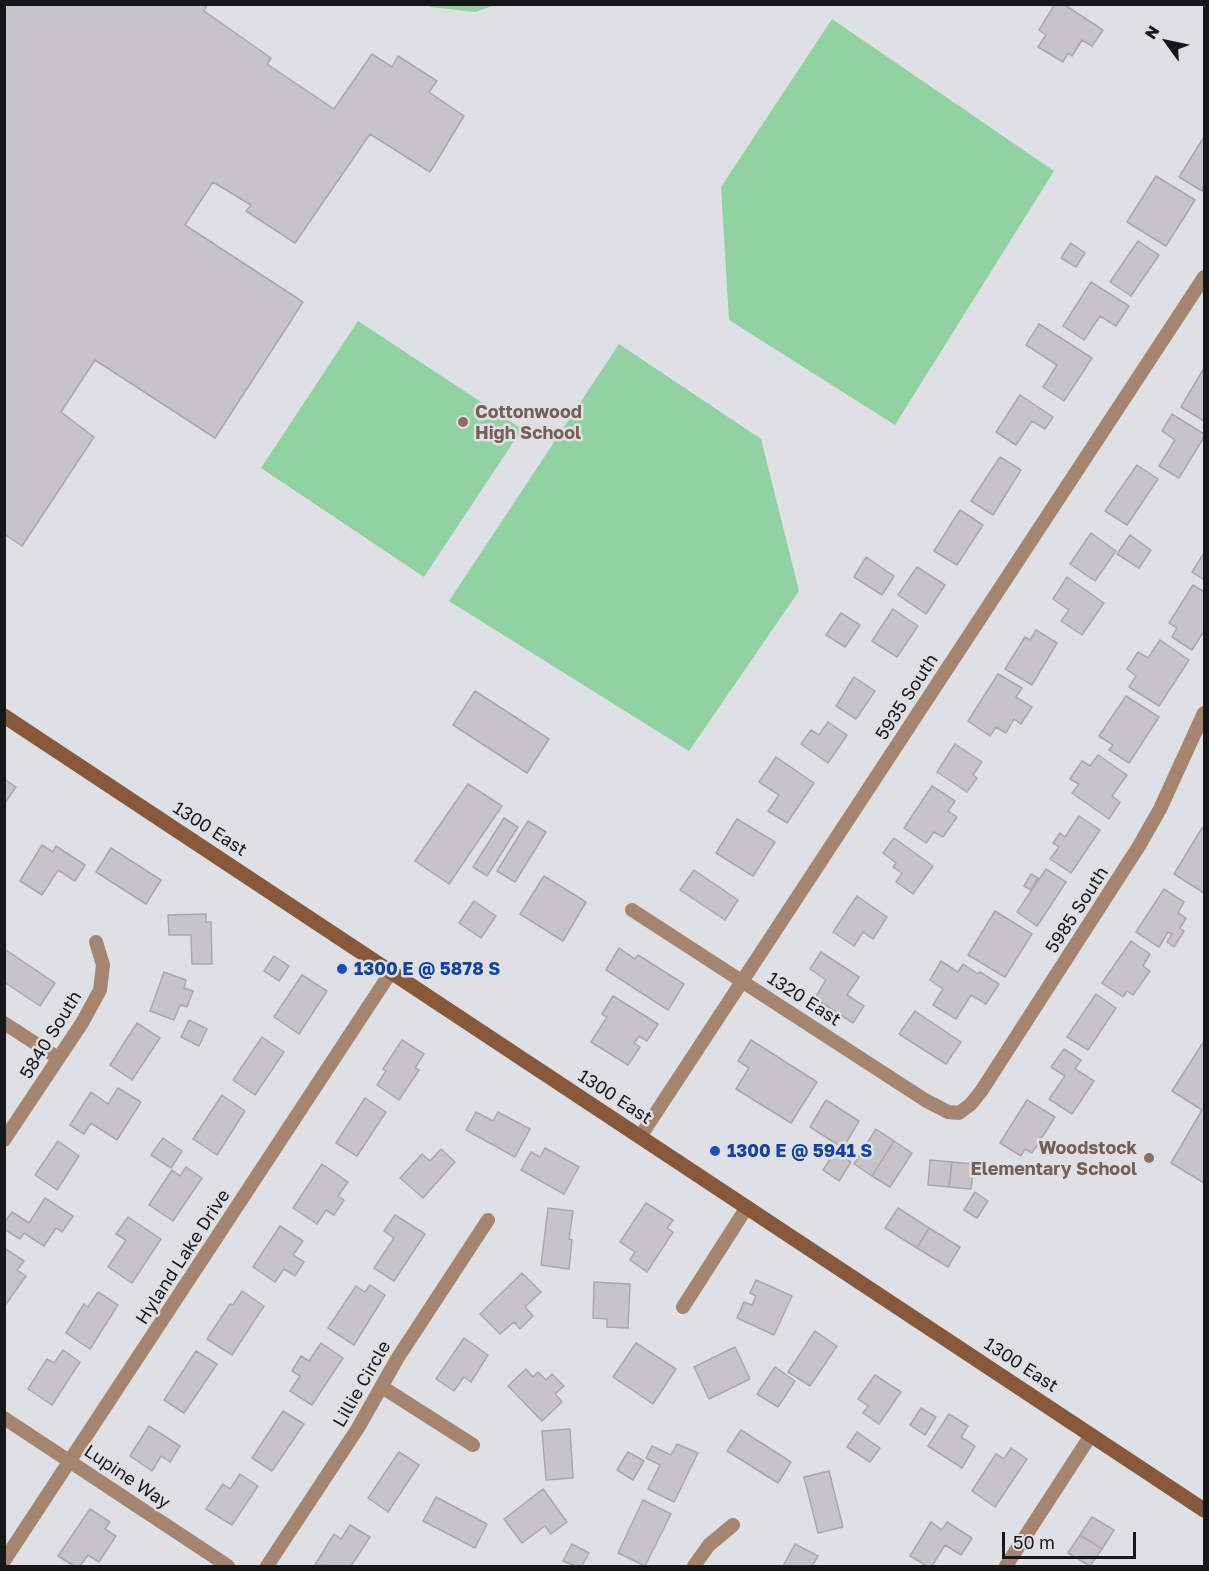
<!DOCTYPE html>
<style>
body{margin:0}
#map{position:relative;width:1209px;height:1571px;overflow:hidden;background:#dfe0e5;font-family:"Golos Text",sans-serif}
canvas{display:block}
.frame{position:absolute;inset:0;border:6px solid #161718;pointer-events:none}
.north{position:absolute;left:1137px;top:12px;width:60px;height:60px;-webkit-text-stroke:4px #dfe0e5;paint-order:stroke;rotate:303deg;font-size:16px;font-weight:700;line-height:24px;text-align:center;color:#161718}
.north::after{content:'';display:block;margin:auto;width:21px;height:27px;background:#161718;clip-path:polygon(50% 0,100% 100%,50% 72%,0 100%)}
.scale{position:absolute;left:1002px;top:1532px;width:134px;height:27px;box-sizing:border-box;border:3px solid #161718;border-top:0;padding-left:8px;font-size:18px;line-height:21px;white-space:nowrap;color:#161718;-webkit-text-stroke:4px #dfe0e5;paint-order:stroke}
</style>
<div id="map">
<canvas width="1209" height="1571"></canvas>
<div class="frame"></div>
<div class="north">N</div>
<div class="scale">50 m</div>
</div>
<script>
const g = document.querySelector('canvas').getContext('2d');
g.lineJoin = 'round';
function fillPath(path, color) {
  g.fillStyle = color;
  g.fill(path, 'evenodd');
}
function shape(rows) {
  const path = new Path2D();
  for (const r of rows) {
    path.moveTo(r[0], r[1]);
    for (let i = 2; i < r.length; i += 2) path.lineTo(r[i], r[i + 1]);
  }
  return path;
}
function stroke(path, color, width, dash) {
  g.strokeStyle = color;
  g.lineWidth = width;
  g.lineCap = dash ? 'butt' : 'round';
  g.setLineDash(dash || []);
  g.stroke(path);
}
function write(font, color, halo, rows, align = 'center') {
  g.font = font + ' "Golos Text",sans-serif';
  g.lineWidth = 5;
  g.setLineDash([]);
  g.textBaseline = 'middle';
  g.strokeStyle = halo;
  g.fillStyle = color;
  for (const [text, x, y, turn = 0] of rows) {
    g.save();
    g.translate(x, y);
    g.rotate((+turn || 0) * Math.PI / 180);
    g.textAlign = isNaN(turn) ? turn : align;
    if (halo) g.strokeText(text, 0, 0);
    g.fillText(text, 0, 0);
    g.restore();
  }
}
const green = shape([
 [425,5,425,4,495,5,475,12,431,7],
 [832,19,1054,171,895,425,729,320,721,187],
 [358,321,522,429,424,577,261,468],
 [619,344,761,439,799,591,689,751,449,601]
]);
const building = shape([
 [4,4,208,4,204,11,271,58,267,64,334,109,372,54,392,67,398,56,437,81,429,92,464,116,430,172,370,134,295,243,246,211,251,205,213,182,185,225,303,302,215,438,95,360,61,412,94,437,22,546,4,534,4,4],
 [1055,4,1063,4,1103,30,1092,46,1082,40,1072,56,1068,53,1063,62,1038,47,1046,35,1039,30,1055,4],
 [1204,137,1204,186,1202,191,1179,177,1204,137],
 [1156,176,1195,200,1166,246,1127,222,1156,176],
 [1138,241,1159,255,1131,296,1110,282,1138,241],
 [1071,243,1085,253,1076,267,1061,258,1071,243],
 [1091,282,1129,306,1116,326,1100,316,1084,340,1063,326,1091,282],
 [1039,324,1092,358,1064,401,1043,387,1057,365,1026,345,1039,324],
 [1204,368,1204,421,1181,407,1204,368],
 [1020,395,1053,417,1045,429,1032,421,1016,445,996,432,1020,395],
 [1172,414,1204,434,1204,437,1179,478,1159,466,1175,440,1162,431,1172,414],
 [1000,457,1021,470,993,515,971,501,1000,457],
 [1137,465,1158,479,1127,525,1105,511,1137,465],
 [960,510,983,525,957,565,934,551,960,510],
 [1091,533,1116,551,1095,581,1070,564,1091,533],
 [1130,535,1151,550,1139,568,1117,554,1130,535],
 [1204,553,1204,580,1192,572,1204,553],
 [866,557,894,576,882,595,854,577,866,557],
 [917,567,945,585,926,614,898,595,917,567],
 [1067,577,1104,603,1082,635,1061,621,1069,610,1053,599,1067,577],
 [1193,585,1204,592,1204,631,1192,650,1172,637,1177,628,1169,623,1193,585],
 [893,609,918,626,897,657,872,641,893,609],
 [841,613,860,625,845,647,826,635,841,613],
 [1036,630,1057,643,1032,685,1005,669,1025,637,1030,640,1036,630],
 [1160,640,1189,660,1159,706,1129,687,1136,676,1127,669,1138,652,1148,658,1160,640],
 [998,674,1022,688,1016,697,1032,707,1021,724,1014,719,1006,733,996,727,990,736,968,721,998,674],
 [854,677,875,691,856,719,836,706,854,677],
 [475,691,549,739,527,773,453,725,475,691],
 [1126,696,1159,717,1129,763,1109,750,1113,745,1099,736,1126,696],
 [828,722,847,735,828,763,801,744,811,730,819,735,828,722],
 [955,744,982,762,973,775,977,778,967,792,937,772,955,744],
 [1098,755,1127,775,1112,796,1120,802,1109,819,1072,793,1079,784,1070,779,1082,761,1090,766,1098,755],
 [776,757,814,783,787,823,768,811,779,795,759,782,776,757],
 [4,779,16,787,4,804,4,779],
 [468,784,502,806,449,884,415,861,468,784],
 [932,786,955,801,948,811,957,817,943,837,934,832,926,843,904,828,932,786],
 [1079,816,1100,830,1071,873,1050,859,1059,847,1053,843,1060,833,1065,837,1079,816],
 [504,818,518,827,487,876,473,867,504,818],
 [737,819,775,842,753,876,716,853,737,819],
 [528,821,546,832,515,882,497,871,528,821],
 [1202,828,1204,829,1204,893,1174,874,1202,828],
 [894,838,933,866,913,894,896,882,902,873,893,867,896,863,883,853,894,838],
 [42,845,53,852,56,846,85,865,75,881,58,870,42,895,20,881,42,845],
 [111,848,161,880,146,904,96,872,111,848],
 [1046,869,1066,882,1037,926,1017,912,1046,869],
 [694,870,738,900,725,920,680,890,694,870],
 [1031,874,1038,878,1031,890,1024,886,1031,874],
 [544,876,586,902,563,941,520,914,544,876],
 [1164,889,1184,902,1178,913,1186,918,1180,928,1184,931,1174,947,1167,942,1172,934,1168,932,1159,947,1136,932,1164,889],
 [857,896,887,917,873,939,863,932,854,946,833,932,857,896],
 [474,901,496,916,481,938,459,923,474,901],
 [995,911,1032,934,1005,977,968,955,995,911],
 [206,914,206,922,211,922,212,964,192,964,191,935,169,935,168,915,206,914],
 [1131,941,1150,954,1143,966,1150,971,1133,995,1127,991,1123,997,1102,983,1131,941],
 [619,948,635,959,638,955,684,984,668,1010,606,970,619,948],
 [6,950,55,983,40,1006,4,982,4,953,6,950],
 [821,952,859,977,847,995,864,1006,853,1023,815,998,826,980,810,969,821,952],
 [274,956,289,966,279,981,264,971,274,956],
 [941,961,958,972,963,964,978,974,980,972,999,984,986,1004,971,995,956,1019,933,1005,943,989,930,980,941,961],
 [164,972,186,980,184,988,193,991,187,1007,180,1005,174,1020,150,1011,164,972],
 [302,975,327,991,299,1034,274,1017,302,975],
 [1096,994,1116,1008,1088,1050,1067,1037,1096,994],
 [613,996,658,1024,647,1041,639,1036,634,1043,640,1047,628,1065,591,1042,607,1017,602,1014,613,996],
 [915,1011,961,1042,946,1064,899,1034,915,1011],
 [189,1020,207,1029,199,1046,181,1037,189,1020],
 [137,1023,160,1038,132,1080,110,1065,137,1023],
 [262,1037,284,1052,255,1095,233,1080,262,1037],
 [402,1040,424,1054,415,1068,419,1070,399,1100,377,1085,386,1071,383,1069,402,1040],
 [751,1040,817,1082,791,1123,736,1089,749,1068,738,1061,751,1040],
 [1204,1041,1204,1183,1171,1163,1202,1110,1172,1091,1204,1041],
 [1064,1049,1081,1060,1075,1069,1094,1081,1072,1114,1049,1099,1065,1076,1051,1067,1064,1049],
 [118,1088,141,1102,117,1140,91,1123,84,1134,70,1125,91,1092,108,1104,118,1088],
 [222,1095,245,1111,217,1155,193,1139,222,1095],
 [365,1098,386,1112,357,1156,336,1143,365,1098],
 [826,1100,859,1121,843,1148,810,1127,826,1100],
 [1027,1100,1055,1117,1032,1153,1025,1149,1021,1156,1000,1143,1027,1100],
 [476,1112,493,1121,498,1112,530,1129,515,1157,466,1130,476,1112],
 [876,1129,894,1141,872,1176,854,1164,876,1129],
 [163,1138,182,1151,171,1168,151,1155,163,1138],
 [58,1141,79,1156,57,1190,35,1175,58,1141],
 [894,1141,912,1153,890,1187,872,1176,894,1141],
 [545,1148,579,1167,564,1194,521,1170,531,1152,540,1157,545,1148],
 [441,1149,455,1162,423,1198,400,1178,422,1154,430,1161,441,1149],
 [835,1152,851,1162,839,1181,823,1170,835,1152],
 [930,1160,952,1162,949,1187,928,1185,930,1160],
 [952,1162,974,1164,971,1189,949,1187,952,1162],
 [322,1164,348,1182,338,1196,344,1200,334,1215,326,1210,317,1224,293,1208,322,1164],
 [186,1167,202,1178,173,1221,149,1205,172,1170,180,1176,186,1167],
 [975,1192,988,1201,977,1218,964,1210,975,1192],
 [45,1198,73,1216,62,1232,56,1228,44,1246,24,1233,20,1239,4,1229,4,1223,12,1212,29,1223,45,1198],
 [646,1203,673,1220,667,1228,673,1232,647,1272,630,1260,635,1252,620,1242,646,1203],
 [548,1208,573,1211,569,1239,572,1240,569,1269,541,1265,548,1208],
 [898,1208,929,1228,917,1248,885,1228,898,1208],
 [395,1215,425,1234,394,1281,374,1268,394,1238,384,1231,395,1215],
 [128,1217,161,1239,132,1283,108,1267,126,1240,116,1234,128,1217],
 [280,1226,303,1241,293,1255,304,1262,295,1276,284,1269,275,1282,253,1267,280,1226],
 [929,1228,960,1247,948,1267,917,1248,929,1228],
 [4,1248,24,1261,17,1270,26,1276,4,1307,4,1248],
 [522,1273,541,1292,525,1307,533,1316,520,1329,514,1322,500,1334,480,1314,522,1273],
 [756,1280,792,1296,774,1335,737,1318,744,1302,752,1305,756,1296,750,1293,756,1280],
 [594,1282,630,1284,628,1328,607,1327,607,1319,593,1318,594,1282],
 [370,1285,385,1295,354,1345,328,1328,356,1286,365,1292,370,1285],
 [242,1291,264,1306,232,1355,207,1339,230,1304,233,1305,242,1291],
 [98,1292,118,1305,90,1349,66,1333,84,1304,88,1307,98,1292],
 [815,1331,837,1346,810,1386,788,1372,815,1331],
 [464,1338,488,1355,471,1382,464,1377,454,1391,436,1379,464,1338],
 [321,1343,343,1358,312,1405,290,1391,300,1376,292,1371,301,1356,309,1361,321,1343],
 [636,1343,676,1369,653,1404,613,1377,636,1343],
 [735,1347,750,1379,709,1399,694,1367,735,1347],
 [63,1350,80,1362,52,1405,28,1389,47,1359,54,1363,63,1350],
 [196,1351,217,1364,184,1413,164,1400,196,1351],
 [775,1367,795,1381,778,1407,757,1394,775,1367],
 [526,1369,533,1377,538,1372,546,1380,552,1374,564,1386,555,1394,562,1402,542,1421,508,1386,526,1369],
 [875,1375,901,1392,879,1424,863,1413,868,1406,858,1399,875,1375],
 [921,1408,936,1417,925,1435,910,1425,921,1408],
 [283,1411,304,1424,272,1471,252,1458,283,1411],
 [949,1414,968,1426,961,1437,975,1446,962,1468,928,1446,949,1414],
 [149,1426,180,1446,170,1462,161,1456,152,1471,130,1456,149,1426],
 [570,1429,573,1478,546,1480,542,1431,570,1429],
 [741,1430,791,1462,778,1483,727,1451,741,1430],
 [857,1432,880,1448,870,1462,847,1447,857,1432],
 [677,1444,698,1453,674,1502,648,1489,660,1465,646,1458,652,1446,671,1455,677,1444],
 [1011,1448,1027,1459,995,1507,972,1491,996,1454,1004,1459,1011,1448],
 [399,1452,419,1465,388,1512,368,1498,399,1452],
 [628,1452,644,1461,633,1480,617,1470,628,1452],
 [829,1471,843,1527,818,1533,804,1477,829,1471],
 [240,1474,258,1486,232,1525,206,1509,223,1484,230,1489,240,1474],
 [543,1489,567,1522,551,1534,545,1526,522,1543,504,1519,543,1489],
 [436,1497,487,1524,475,1548,423,1521,436,1497],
 [643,1500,671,1514,645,1566,618,1553,643,1500],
 [90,1509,110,1522,105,1529,116,1536,99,1562,88,1555,80,1566,74,1566,58,1556,90,1509],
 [1092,1517,1114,1530,1102,1549,1080,1535,1092,1517],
 [931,1522,942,1530,947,1522,972,1538,961,1555,945,1545,932,1566,927,1566,910,1556,931,1522],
 [350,1525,370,1537,351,1566,315,1565,334,1534,341,1539,350,1525],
 [1080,1535,1102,1549,1090,1566,1068,1553,1080,1535],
 [572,1544,589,1553,582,1566,575,1566,563,1561,572,1544],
 [795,1544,818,1556,812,1566,783,1566,795,1544]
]);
const minor = shape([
 [632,910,925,1100,948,1112,959,1113,971,1104,982,1090,1139,846,1160,809,1204,713],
 [4,1023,58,1058],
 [640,1137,1204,277],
 [4,1140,82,1023,100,990,103,965,96,942],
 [683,1307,747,1207],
 [382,1387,473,1445],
 [4,1418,228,1566],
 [4,1561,391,972],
 [267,1566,358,1428,397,1359,488,1220],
 [694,1566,709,1545,733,1525],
 [1006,1566,1091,1435]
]);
const secondary = shape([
 [4,716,1204,1510]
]);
const markers = [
 [463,422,6,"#8d6e63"],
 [342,969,6,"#1a4fb4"],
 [715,1151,6,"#1a4fb4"],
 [1149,1158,6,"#8d6e63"]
];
const educationNames = [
 ["Cottonwood",475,412],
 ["High School",475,433],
 ["Woodstock",1137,1148,"right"],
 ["Elementary School",1137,1169,"right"]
];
const streetNames = [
 ["5935 South",907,697,-57],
 ["1300 East",210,829,33],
 ["5985 South",1077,910,-57],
 ["1320 East",804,999,33],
 ["5840 South",51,1035,-58],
 ["1300 East",615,1097,33],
 ["Hyland Lake Drive",183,1257,-57],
 ["1300 East",1021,1365,33],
 ["Lillie Circle",362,1384,-60],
 ["Lupine Way",127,1477,34]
];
const transitNames = [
 ["1300 E @ 5878 S",354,969],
 ["1300 E @ 5941 S",727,1151]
];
fillPath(green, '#92d1a2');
fillPath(building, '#c7c4c8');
stroke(building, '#aaa7ab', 1.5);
stroke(minor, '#a68570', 14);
stroke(secondary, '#87583a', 15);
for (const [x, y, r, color] of markers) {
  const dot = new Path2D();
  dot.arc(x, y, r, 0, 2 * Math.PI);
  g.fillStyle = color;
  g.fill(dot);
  stroke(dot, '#dfe0e5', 2);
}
write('bold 18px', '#785e54', '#dfe0e5', educationNames, 'left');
write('18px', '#161718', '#dfe0e5', streetNames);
write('bold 18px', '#164399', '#dfe0e5', transitNames, 'left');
</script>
